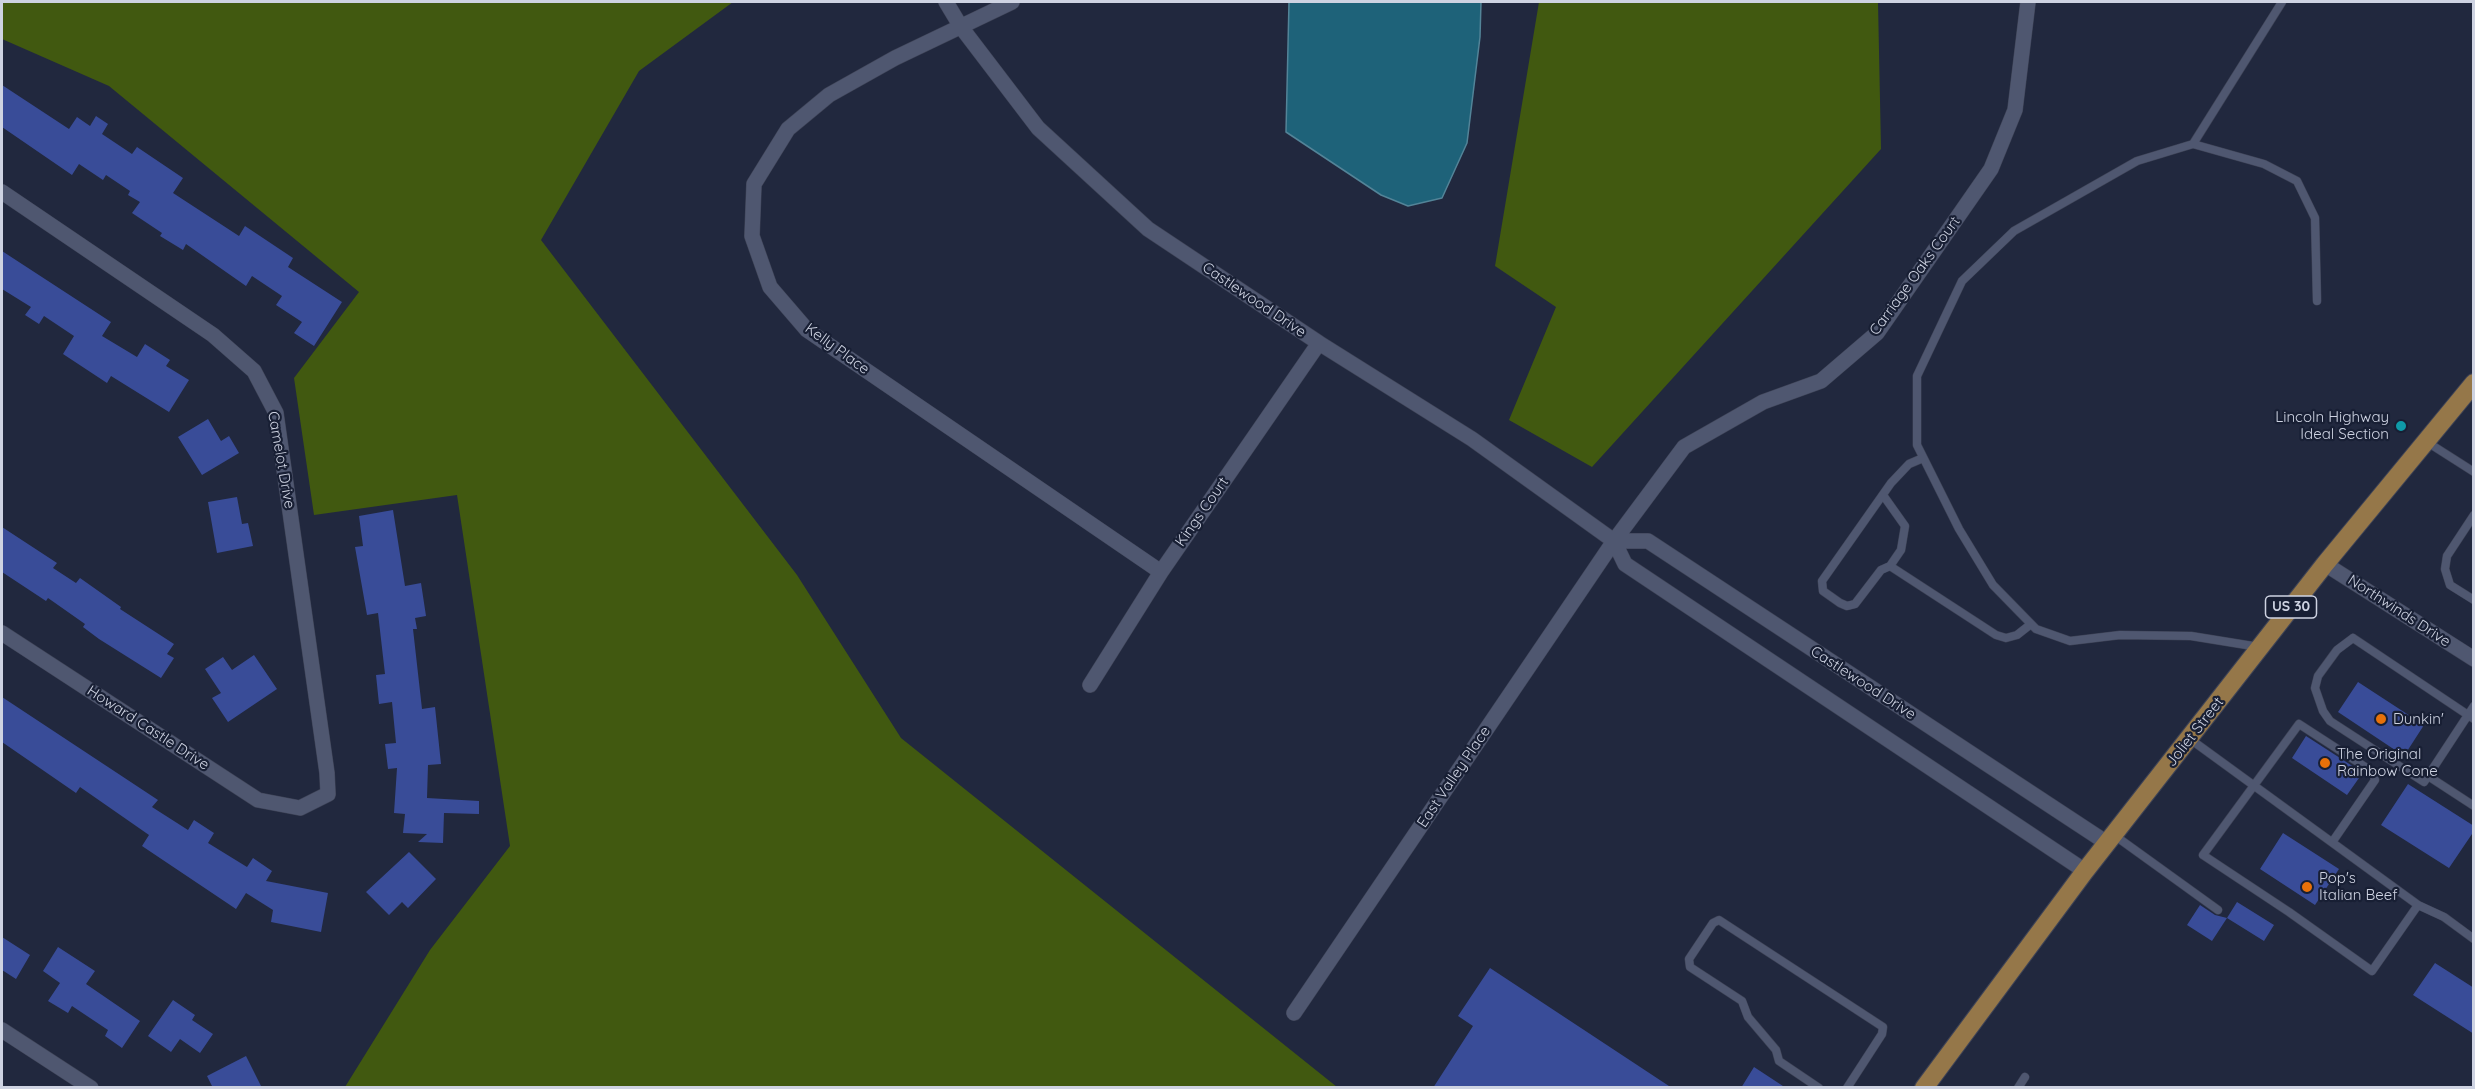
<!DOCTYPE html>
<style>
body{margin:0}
#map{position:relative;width:2475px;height:1089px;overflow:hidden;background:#21283e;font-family:Quicksand,sans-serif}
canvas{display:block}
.frame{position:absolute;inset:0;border:3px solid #ced3e2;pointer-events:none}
</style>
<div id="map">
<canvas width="2475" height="1089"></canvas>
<div class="frame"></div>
</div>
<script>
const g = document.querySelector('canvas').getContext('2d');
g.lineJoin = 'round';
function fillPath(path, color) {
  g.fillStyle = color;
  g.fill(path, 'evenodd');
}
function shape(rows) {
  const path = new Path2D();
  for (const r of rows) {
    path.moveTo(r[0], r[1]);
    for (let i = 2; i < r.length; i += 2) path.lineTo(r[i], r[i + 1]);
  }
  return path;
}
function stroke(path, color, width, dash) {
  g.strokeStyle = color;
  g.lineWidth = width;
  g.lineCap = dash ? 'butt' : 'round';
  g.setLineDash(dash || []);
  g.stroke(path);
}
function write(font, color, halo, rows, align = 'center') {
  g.font = font + ' Quicksand,sans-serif';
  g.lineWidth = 4.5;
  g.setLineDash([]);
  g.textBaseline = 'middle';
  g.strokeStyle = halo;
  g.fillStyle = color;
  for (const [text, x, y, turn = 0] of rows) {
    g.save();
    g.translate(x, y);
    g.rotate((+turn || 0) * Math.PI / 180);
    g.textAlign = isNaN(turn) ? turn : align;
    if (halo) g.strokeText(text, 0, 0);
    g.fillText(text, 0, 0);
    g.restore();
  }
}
const green = shape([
 [2,2,733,2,639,71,541,240,797,575,901,738,1337,1087,345,1087,430,950,510,846,457,495,314,515,294,378,359,292,109,86,2,39],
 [1539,2,1878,2,1881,149,1592,467,1509,420,1556,307,1495,266]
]);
const water = shape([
 [1289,2,1481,2,1480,37,1467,143,1442,198,1408,206,1381,195,1286,132,1289,2]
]);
const building = shape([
 [2,85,69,129,77,117,90,126,96,116,108,124,102,134,132,154,137,147,183,178,173,193,239,236,245,226,293,258,288,267,342,302,314,346,294,333,302,322,276,305,282,296,252,276,246,286,186,244,183,250,160,236,162,233,132,213,140,202,128,195,130,191,106,175,103,180,79,164,72,175,2,127],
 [2,251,111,322,102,336,137,357,145,344,170,360,166,366,189,380,169,412,111,376,107,383,63,354,74,336,44,316,39,324,25,315,31,307,2,289],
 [208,419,221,441,229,436,239,453,202,475,178,437],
 [237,497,242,524,248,523,253,546,217,553,208,502],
 [393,510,405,586,421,583,426,616,415,618,417,629,413,629,422,709,435,707,441,764,428,765,427,798,479,801,479,814,444,813,443,843,418,842,427,834,403,833,405,814,394,813,397,768,388,769,385,744,396,743,392,702,379,704,376,675,385,674,378,613,367,615,355,547,363,546,359,516],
 [2,527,57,563,53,568,76,583,80,578,121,607,120,609,174,644,167,654,174,658,161,678,99,639,83,627,85,624,48,598,46,601,2,572],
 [254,655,277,689,228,722,212,698,221,693,205,669,223,657,232,670],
 [2358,682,2424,725,2404,756,2338,712],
 [2,697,158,800,152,807,188,830,194,820,214,833,208,843,247,867,253,858,272,871,266,881,328,893,321,932,271,922,273,910,246,893,236,909,142,846,149,835,80,787,76,793,2,742],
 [2306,736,2357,769,2353,775,2359,778,2347,795,2292,758],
 [2408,784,2474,826,2474,831,2449,868,2381,825],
 [2283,833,2339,869,2315,905,2260,869],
 [409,852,436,879,408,908,402,902,389,915,366,892],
 [2237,902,2274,925,2264,941,2227,918],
 [2200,905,2215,915,2227,918,2212,941,2187,925],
 [2,937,30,955,16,979,2,970],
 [58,947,95,971,86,984,140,1021,122,1048,105,1036,108,1030,72,1006,68,1013,48,1001,60,983,43,971],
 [2435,963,2474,988,2474,1034,2413,995],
 [1490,968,1672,1088,1433,1088,1473,1026,1458,1016],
 [173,1000,195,1015,192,1020,213,1034,200,1053,180,1039,171,1052,148,1036],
 [246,1056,262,1088,213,1088,207,1076],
 [1754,1067,1786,1088,1741,1088]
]);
const lane = shape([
 [2193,144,2282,2],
 [2427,442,2474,472],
 [1923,458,1909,464,1891,483,1822,581,1823,591,1840,603,1847,606,1855,604,1881,570,1890,566,1996,635,2006,638,2017,635,2031,624],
 [1883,495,1905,526,1901,550,1890,566],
 [2474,515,2447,556,2445,569,2450,585,2474,600],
 [2353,638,2468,715,2424,782,2330,721,2323,711,2315,688,2318,676,2337,650,2353,638],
 [2259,647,2191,636,2120,635,2070,641,2036,629,1993,585,1959,529,1917,445,1917,376,1962,281,2014,231,2137,161,2193,144,2264,164,2297,181,2315,218,2317,301],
 [2474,706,2468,715,2474,719],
 [2190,739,2418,905,2444,917,2474,939],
 [2428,776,2474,806],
 [2114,835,2218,910],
 [2333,841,2375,780,2373,772,2299,724,2203,855,2289,912,2372,971,2418,905],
 [1819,1088,1779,1061,1776,1050,1748,1017,1742,1001,1690,967,1689,959,1713,923,1719,920,1883,1027,1882,1034,1847,1088],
 [2018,1088,2025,1077]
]);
const street = shape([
 [946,2,961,27,1038,128,1148,229,1319,343,1472,439,1614,541,1625,564,2085,871],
 [1012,2,895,58,829,95,788,129,754,184,752,236,770,287,807,330,1161,572],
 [2,192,213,335,254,371,276,413,327,773,328,794,300,808,258,800,2,633],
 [1614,541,1648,541,2107,843],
 [2325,564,2474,659],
 [1090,685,1161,572,1319,343],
 [1294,1013,1614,541,1684,447,1763,402,1821,381,1877,333,1991,169,2015,110,2028,2],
 [2,1030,91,1088]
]);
const primary = shape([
 [1924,1088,2085,871,2325,564,2474,383]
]);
const markers = [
 [2401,426,6,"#0f9aa8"],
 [2381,719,6,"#e8710a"],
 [2325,763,6,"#e8710a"],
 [2307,887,6,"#e8710a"]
];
const shields = [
 [2291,607,51]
];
const shieldNames = [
 ["US 30",2291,607]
];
const streetNames = [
 ["Carriage Oaks Court",1915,276,-54],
 ["Castlewood Drive",1254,300,34],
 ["Kelly Place",837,349,36],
 ["Camelot Drive",281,460,80],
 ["Kings Court",1202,512,-55],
 ["Northwinds Drive",2399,611,33],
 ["Castlewood Drive",1863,683,33],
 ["Howard Castle Drive",148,728,33],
 ["Joliet Street",2195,732,-52],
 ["East Valley Place",1454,777,-56]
];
const poiNames = [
 ["Lincoln Highway",2389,417,"right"],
 ["Ideal Section",2389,434,"right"],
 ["Dunkin'",2393,719],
 ["The Original",2337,754],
 ["Rainbow Cone",2337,771],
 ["Pop's",2319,878],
 ["Italian Beef",2319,895]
];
fillPath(green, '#415910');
fillPath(water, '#1e6279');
stroke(water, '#538498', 1.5);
fillPath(building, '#394c98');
stroke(lane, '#3e4356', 9);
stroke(street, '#3e4356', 16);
stroke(primary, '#3e4356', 20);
stroke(lane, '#4f5770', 8);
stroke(street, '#4f5770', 15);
stroke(primary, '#957749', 18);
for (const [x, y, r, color] of markers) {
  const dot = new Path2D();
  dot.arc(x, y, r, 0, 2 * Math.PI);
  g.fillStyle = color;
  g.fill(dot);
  stroke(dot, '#181f34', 2);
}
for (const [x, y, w] of shields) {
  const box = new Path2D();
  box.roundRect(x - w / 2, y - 11, w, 22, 4.5);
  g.fillStyle = '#181f34';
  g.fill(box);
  stroke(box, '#ced3e2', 1.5);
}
write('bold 14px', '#ced3e2', null, shieldNames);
write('15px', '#ced3e2', '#181f34', streetNames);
write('15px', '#ced3e2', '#181f34', poiNames, 'left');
</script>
